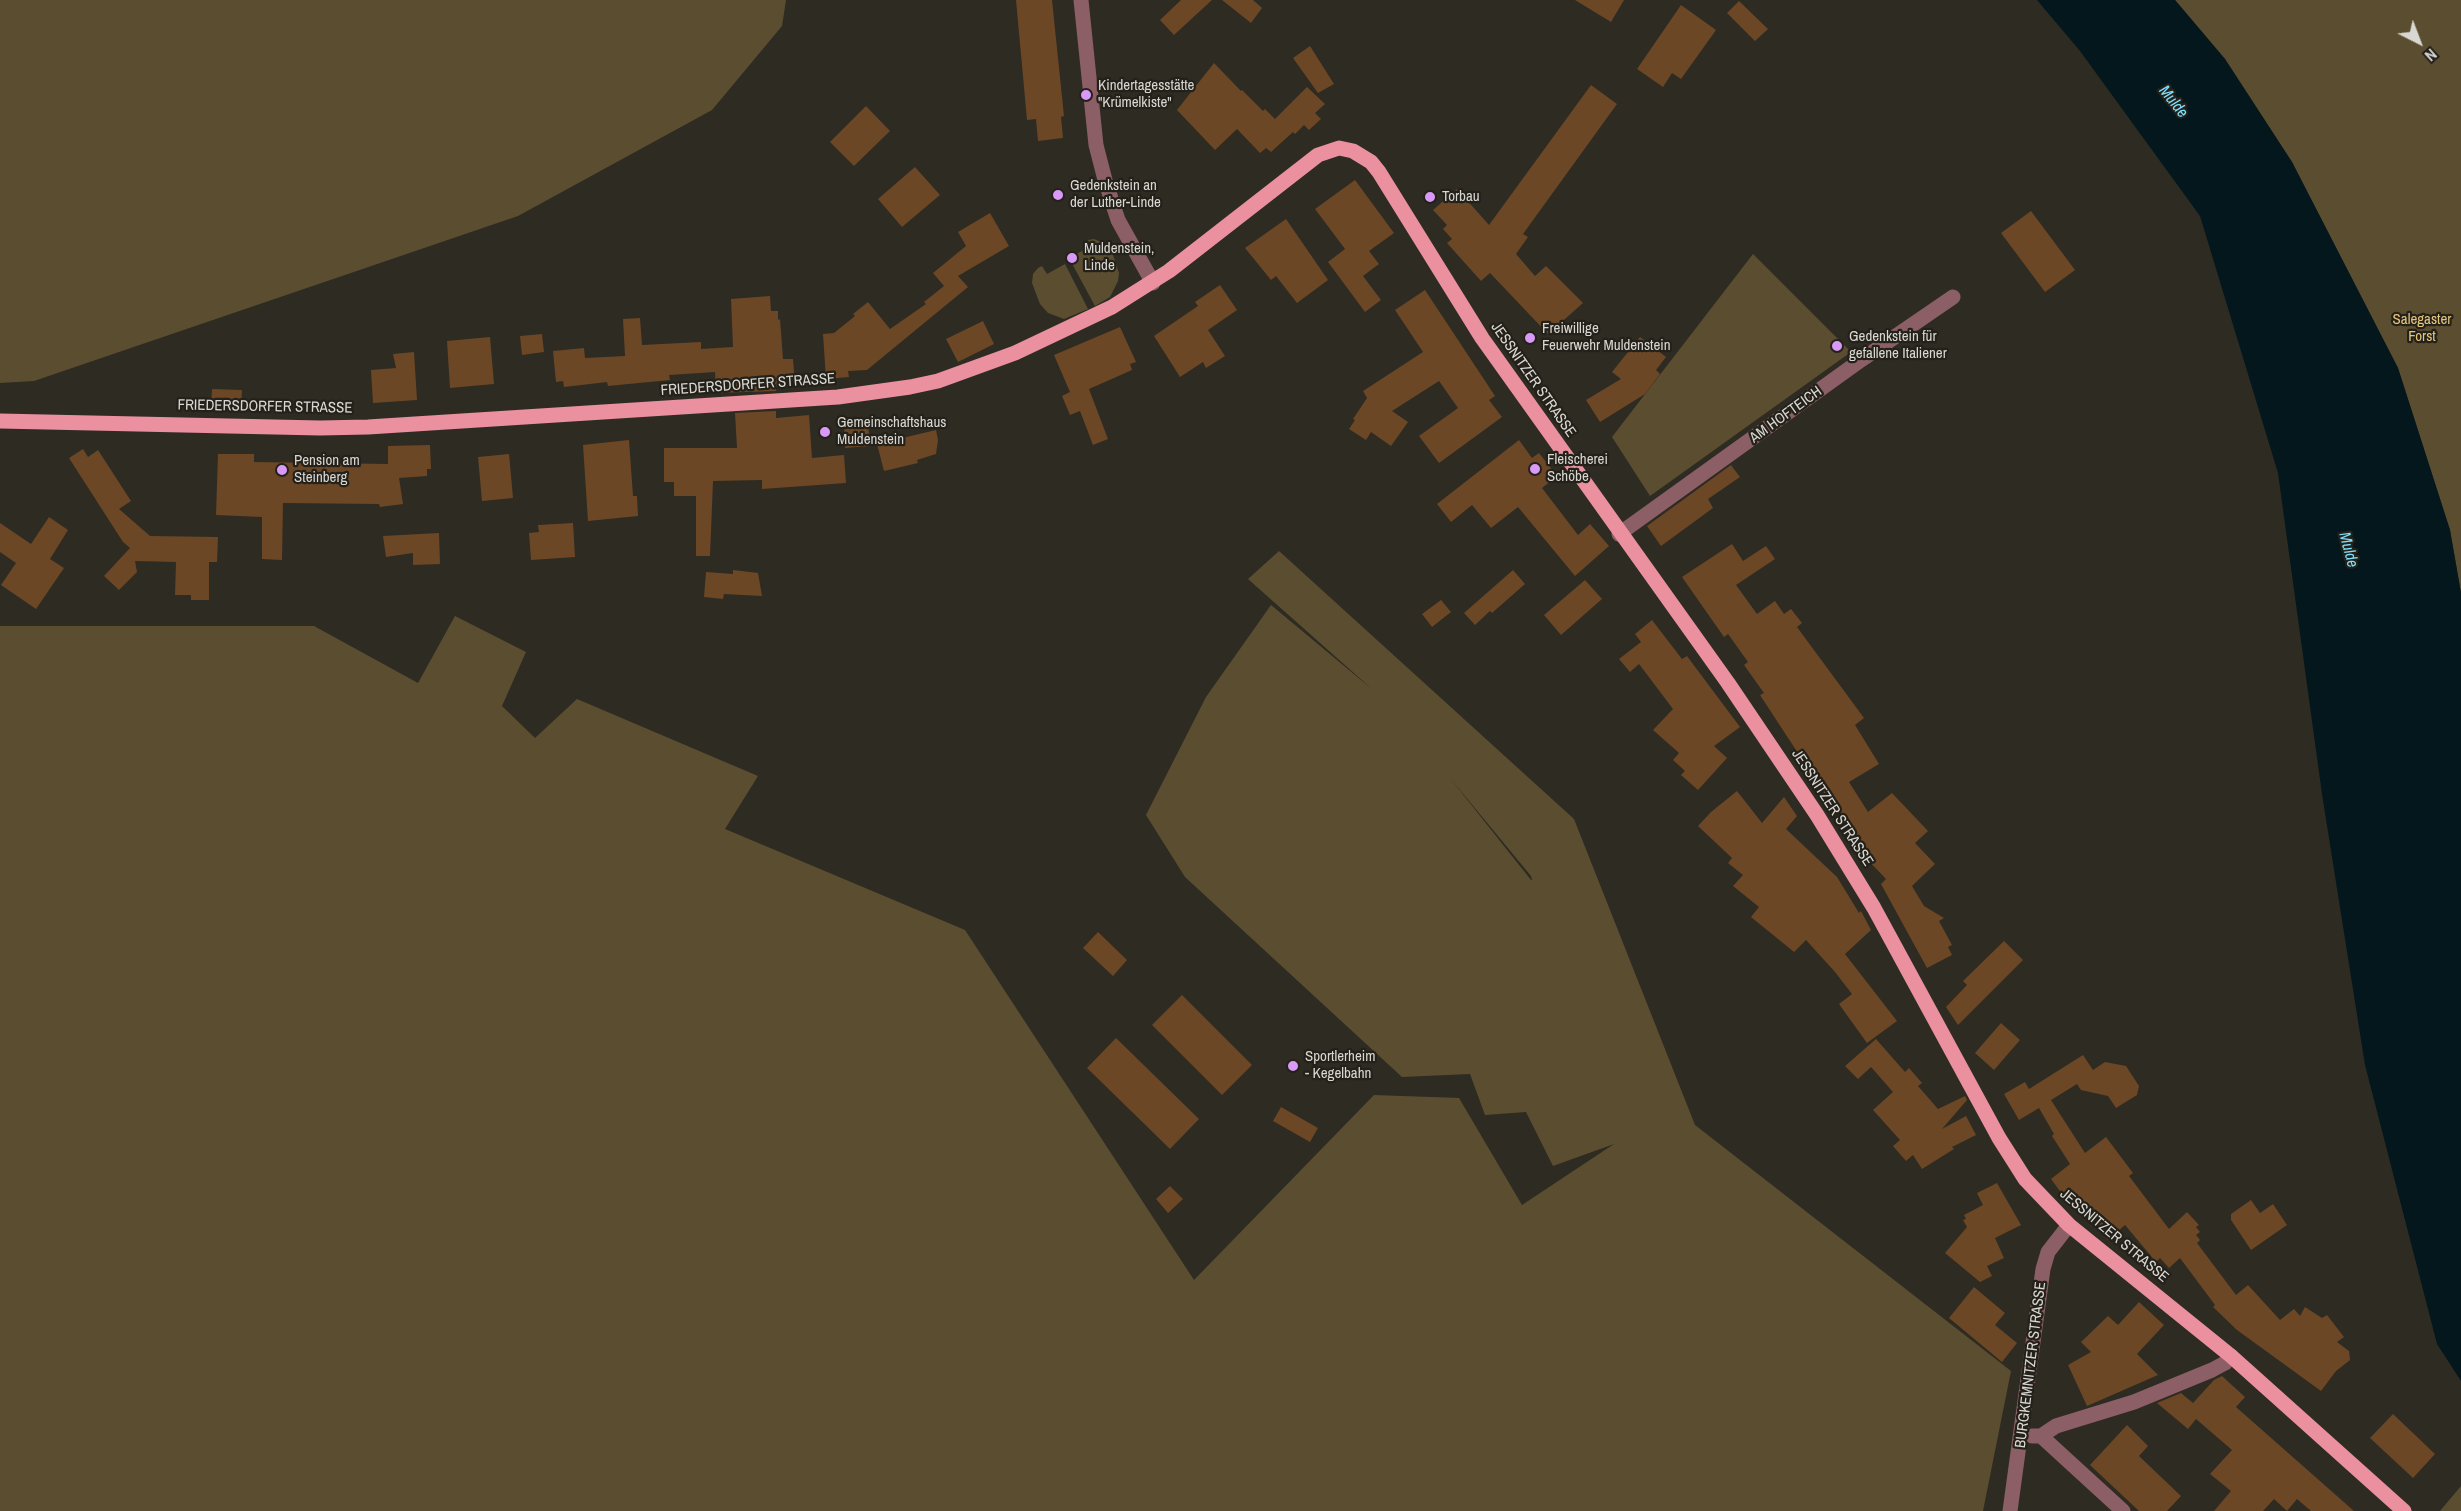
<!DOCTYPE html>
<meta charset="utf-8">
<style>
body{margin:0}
#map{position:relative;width:2461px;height:1511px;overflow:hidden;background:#2e2b23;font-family:"Archivo Narrow",sans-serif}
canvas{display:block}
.north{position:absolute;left:2389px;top:12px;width:60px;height:60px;-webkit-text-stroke:4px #24211a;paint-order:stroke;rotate:138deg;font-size:16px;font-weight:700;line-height:24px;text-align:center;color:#d9d7d2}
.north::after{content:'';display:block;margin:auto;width:21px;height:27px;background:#d9d7d2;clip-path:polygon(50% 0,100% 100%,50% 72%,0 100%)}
</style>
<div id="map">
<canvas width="2461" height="1511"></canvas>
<div class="north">N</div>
</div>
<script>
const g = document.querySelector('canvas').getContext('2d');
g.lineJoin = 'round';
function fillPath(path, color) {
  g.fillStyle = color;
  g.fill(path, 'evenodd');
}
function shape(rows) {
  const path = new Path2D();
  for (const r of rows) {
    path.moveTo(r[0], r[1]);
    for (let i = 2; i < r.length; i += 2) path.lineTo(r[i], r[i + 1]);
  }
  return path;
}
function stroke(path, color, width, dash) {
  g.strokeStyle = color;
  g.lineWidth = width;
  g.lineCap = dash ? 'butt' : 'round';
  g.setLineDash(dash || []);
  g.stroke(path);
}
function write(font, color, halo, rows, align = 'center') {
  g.font = font + ' "Archivo Narrow",sans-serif';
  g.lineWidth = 4.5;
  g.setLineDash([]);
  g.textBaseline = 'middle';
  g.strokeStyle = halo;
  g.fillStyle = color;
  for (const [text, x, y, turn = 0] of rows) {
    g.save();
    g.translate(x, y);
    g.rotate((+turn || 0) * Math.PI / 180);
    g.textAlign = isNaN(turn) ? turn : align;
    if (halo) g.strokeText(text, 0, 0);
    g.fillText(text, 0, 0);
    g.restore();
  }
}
const green = shape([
 [0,0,786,0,782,26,712,110,518,216,34,381,0,383],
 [2175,0,2461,0,2461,593,2450,530,2398,368,2292,162,2225,59],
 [1094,239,1108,245,1111,249,1119,273,1118,281,1110,297,1095,306,1069,258,1091,246,1088,240],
 [1753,254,1851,352,1650,496,1612,437],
 [1065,264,1088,309,1064,319,1048,313,1040,304,1032,283,1033,274,1038,268,1042,266,1047,274],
 [1279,551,1574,819,1695,1125,2011,1371,1983,1511,0,1511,0,626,314,626,418,683,455,616,526,652,502,706,535,738,577,699,758,776,725,829,965,930,1194,1280,1374,1095,1459,1098,1522,1205,1614,1144,1553,1166,1526,1112,1485,1115,1470,1074,1402,1077,1185,877,1146,815,1206,697,1271,605,1373,690,1248,579],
 [1450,778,1531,876,1532,880,1531,880],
 [2461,1486,2461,1511,2440,1511]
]);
const water = shape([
 [2037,0,2175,0,2225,59,2292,162,2398,368,2450,530,2461,593,2461,1381,2437,1344,2365,1065,2322,794,2278,473,2200,216,2080,51]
]);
const building = shape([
 [1016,0,1052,0,1064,116,1061,117,1063,138,1038,141,1036,119,1027,120],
 [1181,0,1212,0,1174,35,1160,20],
 [1222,0,1253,0,1262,8,1251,23],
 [1575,0,1624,0,1611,22],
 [1739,1,1768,29,1755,41,1727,13],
 [1681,5,1716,30,1681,79,1672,73,1663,87,1637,69],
 [1310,46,1334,84,1318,93,1293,58],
 [1214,63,1241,91,1242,90,1263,111,1265,109,1275,119,1307,87,1325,104,1315,113,1321,119,1309,130,1304,125,1295,134,1293,132,1271,152,1266,148,1260,153,1237,129,1215,150,1177,110],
 [1591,85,1617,104,1523,234,1528,237,1516,254,1535,276,1546,266,1583,303,1548,334,1490,273,1481,281,1447,243,1452,239,1443,229,1447,225,1433,210,1457,189,1489,225],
 [866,106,890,131,854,166,830,142],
 [915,167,940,195,902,227,878,199],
 [1355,180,1394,233,1369,251,1379,264,1363,276,1381,300,1365,312,1328,262,1345,249,1315,209],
 [2031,211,2075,270,2045,292,2001,233],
 [990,213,1009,246,958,276,968,287,867,370,848,371,849,377,826,379,823,334,834,333,855,316,853,314,868,302,890,329,926,304,924,302,944,286,933,273,966,246,958,232],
 [1286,219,1328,280,1297,303,1276,276,1271,280,1245,248],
 [1220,285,1237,310,1208,330,1225,356,1206,368,1203,362,1180,377,1154,336,1198,306,1195,302],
 [1425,290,1495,396,1489,400,1502,417,1439,463,1419,436,1458,408,1439,381,1392,411,1408,422,1391,446,1371,432,1366,440,1349,429,1355,420,1353,419,1367,398,1363,391,1423,352,1395,310],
 [770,296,771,311,778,311,778,320,780,319,783,359,793,359,795,385,776,387,776,391,716,393,715,372,669,375,670,380,608,386,607,382,564,387,563,381,556,382,553,351,584,348,585,358,625,356,623,319,640,318,642,345,701,342,701,349,733,347,731,299],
 [983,321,994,344,958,362,946,339],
 [1120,327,1136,362,1130,364,1132,370,1089,389,1108,439,1093,445,1080,411,1070,415,1062,396,1070,392,1054,355],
 [542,334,544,352,522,355,520,336],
 [490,337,494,384,450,388,447,341],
 [1640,337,1666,357,1656,370,1660,374,1645,394,1600,422,1586,400,1621,379,1612,372],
 [414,352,417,400,373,403,371,370,396,368,393,354],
 [212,389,242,390,241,411,211,410],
 [776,411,776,418,809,415,812,458,844,455,846,483,762,489,762,480,713,481,710,556,696,556,696,496,674,496,674,482,664,482,664,448,737,448,735,413],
 [868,424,870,446,845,448,844,425],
 [936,430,938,440,936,454,917,460,918,463,884,471,877,444],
 [629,440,633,496,637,496,638,516,588,521,583,445],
 [1519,440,1532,458,1539,453,1557,476,1542,488,1578,535,1590,524,1609,546,1575,576,1518,507,1491,528,1472,505,1451,522,1437,504],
 [430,445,431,469,427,469,427,476,399,478,403,504,380,507,379,504,283,503,282,560,262,559,262,517,216,515,218,454,254,454,254,462,388,464,388,446],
 [83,449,88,457,98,450,131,501,119,509,150,536,218,537,217,562,209,562,209,600,191,600,191,595,175,595,176,562,135,561,137,572,119,590,104,576,130,548,123,542,69,458],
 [509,454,513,498,482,501,478,457],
 [1731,465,1740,477,1708,499,1713,508,1661,546,1647,526],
 [49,517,68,530,50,559,64,568,36,609,1,585,16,563,0,552,0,523,31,544],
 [573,523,575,557,531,560,529,533,539,532,538,525],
 [439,533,440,564,413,565,413,553,386,557,383,536],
 [1732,544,1743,561,1766,546,1775,559,1736,585,1757,614,1775,601,1784,614,1791,609,1802,623,1797,627,1864,718,1855,725,1879,764,1849,782,1868,812,1892,793,1928,831,1915,843,1935,864,1912,886,1924,906,1944,918,1939,921,1952,945,1948,947,1952,955,1927,968,1881,884,1886,879,1866,858,1833,798,1830,800,1826,796,1760,695,1764,693,1744,665,1748,662,1728,634,1724,637,1682,577],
 [733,570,758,573,762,596,724,594,723,599,704,597,706,572,733,574],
 [1513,570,1525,584,1492,613,1490,611,1475,625,1464,613],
 [1585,580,1602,599,1561,635,1544,615],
 [1441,600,1451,612,1432,627,1422,614],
 [1652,620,1682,659,1687,656,1740,727,1714,746,1727,758,1698,790,1681,775,1685,771,1673,760,1679,753,1653,730,1673,709,1639,664,1630,672,1619,659,1641,642,1635,634],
 [1737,791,1762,823,1784,797,1797,816,1786,829,1837,877,1859,913,1861,911,1871,930,1845,954,1897,1021,1867,1043,1839,1004,1852,994,1835,972,1806,940,1794,952,1751,917,1759,907,1733,886,1743,875,1728,863,1732,858,1698,826,1711,812],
 [1098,932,1127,960,1113,976,1083,948],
 [2004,941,2023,960,1958,1025,1946,1007,1967,985,1963,981],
 [1182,995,1252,1065,1222,1095,1152,1025],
 [2001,1023,2020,1040,1994,1070,1975,1053],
 [1116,1038,1199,1119,1170,1149,1087,1068],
 [1876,1039,1905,1072,1909,1068,1922,1083,1918,1086,1938,1109,1965,1096,1967,1100,1942,1129,1966,1116,1976,1135,1952,1147,1954,1149,1922,1169,1913,1155,1906,1161,1893,1146,1900,1140,1873,1110,1893,1092,1871,1067,1858,1079,1845,1066],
 [2083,1055,2093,1070,2105,1062,2126,1066,2139,1086,2137,1095,2116,1108,2108,1096,2081,1090,2077,1084,2051,1100,2085,1153,2106,1137,2133,1173,2129,1176,2169,1229,2187,1212,2199,1225,2196,1227,2200,1232,2196,1235,2200,1240,2197,1243,2236,1295,2248,1285,2280,1320,2294,1309,2300,1316,2305,1307,2322,1318,2327,1315,2344,1337,2337,1342,2349,1351,2350,1360,2336,1371,2321,1391,2237,1330,2213,1307,2215,1305,2180,1258,2169,1268,2160,1258,2156,1262,2125,1225,2108,1240,2071,1194,2065,1198,2051,1179,2070,1164,2052,1136,2054,1134,2039,1108,2019,1120,2004,1094,2025,1082,2029,1089],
 [1281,1107,1318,1128,1310,1142,1273,1121],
 [1997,1183,2021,1225,1995,1238,2004,1258,1987,1266,1992,1276,1980,1282,1945,1253,1967,1227,1963,1220,1966,1219,1964,1215,1983,1205,1977,1193],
 [1170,1186,1183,1199,1168,1213,1156,1199],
 [2251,1200,2260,1213,2273,1204,2287,1225,2251,1250,2231,1220,2231,1214],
 [1974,1287,2005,1313,1995,1325,2017,1343,2002,1362,1949,1318],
 [2139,1302,2164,1325,2137,1354,2158,1375,2087,1406,2068,1365,2091,1352,2081,1342,2108,1316,2118,1325],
 [2222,1376,2245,1397,2236,1407,2354,1511,2311,1511,2297,1499,2287,1511,2274,1499,2263,1511,2214,1511,2231,1491,2210,1474,2232,1450,2196,1419,2188,1429,2157,1403,2181,1393,2193,1403,2214,1380],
 [2393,1414,2435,1454,2413,1478,2370,1438],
 [2127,1425,2148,1446,2139,1456,2181,1496,2167,1511,2139,1511,2090,1465]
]);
const minor = shape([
 [1081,0,1096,145,1105,180,1118,220,1153,283],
 [1619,534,1861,360,1953,297],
 [2032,1436,2041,1436,2123,1511],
 [2041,1436,2056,1426,2134,1402,2212,1370,2225,1363,2231,1356],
 [2010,1511,2043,1269,2048,1252,2069,1225]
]);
const major = shape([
 [0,421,320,428,368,427,838,397,910,387,938,381,1015,353,1112,307,1169,271,1318,155,1339,148,1353,151,1371,162,1379,172,1482,338,1728,683,1817,815,1874,908,1999,1138,2025,1179,2069,1225,2231,1356,2404,1511]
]);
const markers = [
 [1086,95,6,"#d99af7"],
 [1058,195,6,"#d99af7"],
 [1430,197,6,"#d99af7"],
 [1072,258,6,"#d99af7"],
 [1530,338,6,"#d99af7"],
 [1837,346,6,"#d99af7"],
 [825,432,6,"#d99af7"],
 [1535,469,6,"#d99af7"],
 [282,470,6,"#d99af7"],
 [1293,1066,6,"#d99af7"]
];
const poiNames = [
 ["Kindertagesstätte",1098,86],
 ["\"Krümelkiste\"",1098,103],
 ["Gedenkstein an",1070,186],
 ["der Luther-Linde",1070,203],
 ["Torbau",1442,197],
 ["Muldenstein,",1084,249],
 ["Linde",1084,266],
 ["Freiwillige",1542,329],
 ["Feuerwehr Muldenstein",1542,346],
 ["Gedenkstein für",1849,337],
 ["gefallene Italiener",1849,354],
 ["Gemeinschaftshaus",837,423],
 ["Muldenstein",837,440],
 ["Fleischerei",1547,460],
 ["Schöbe",1547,477],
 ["Pension am",294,461],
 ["Steinberg",294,478],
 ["Sportlerheim",1305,1057],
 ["- Kegelbahn",1305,1074]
];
const parkNames = [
 ["Salegaster",2422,320],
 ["Forst",2422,337]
];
const streetNames = [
 ["JESSNITZER STRASSE",1533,380,55],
 ["FRIEDERSDORFER STRASSE",748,385,-4],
 ["FRIEDERSDORFER STRASSE",265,407,1],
 ["AM HOFTEICH",1786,415,-36],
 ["JESSNITZER STRASSE",1832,808,57],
 ["JESSNITZER STRASSE",2114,1236,40],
 ["BURGKEMNITZER STRASSE",2031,1365,-83]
];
const waterNames = [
 ["Mulde",2173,102,51],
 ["Mulde",2348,550,75]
];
fillPath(green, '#5b4e30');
fillPath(water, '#04171c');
fillPath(building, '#6b4725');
stroke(minor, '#8b5f65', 15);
stroke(major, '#ea909f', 15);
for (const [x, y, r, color] of markers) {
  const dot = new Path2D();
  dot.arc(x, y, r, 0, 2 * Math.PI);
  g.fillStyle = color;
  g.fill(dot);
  stroke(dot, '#24211a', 2);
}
write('15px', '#d9d7d2', '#24211a', poiNames, 'left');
write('15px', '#e6c67c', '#24211a', parkNames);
write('15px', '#d9d7d2', '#24211a', streetNames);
write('italic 16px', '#7fe0fd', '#24211a', waterNames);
</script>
